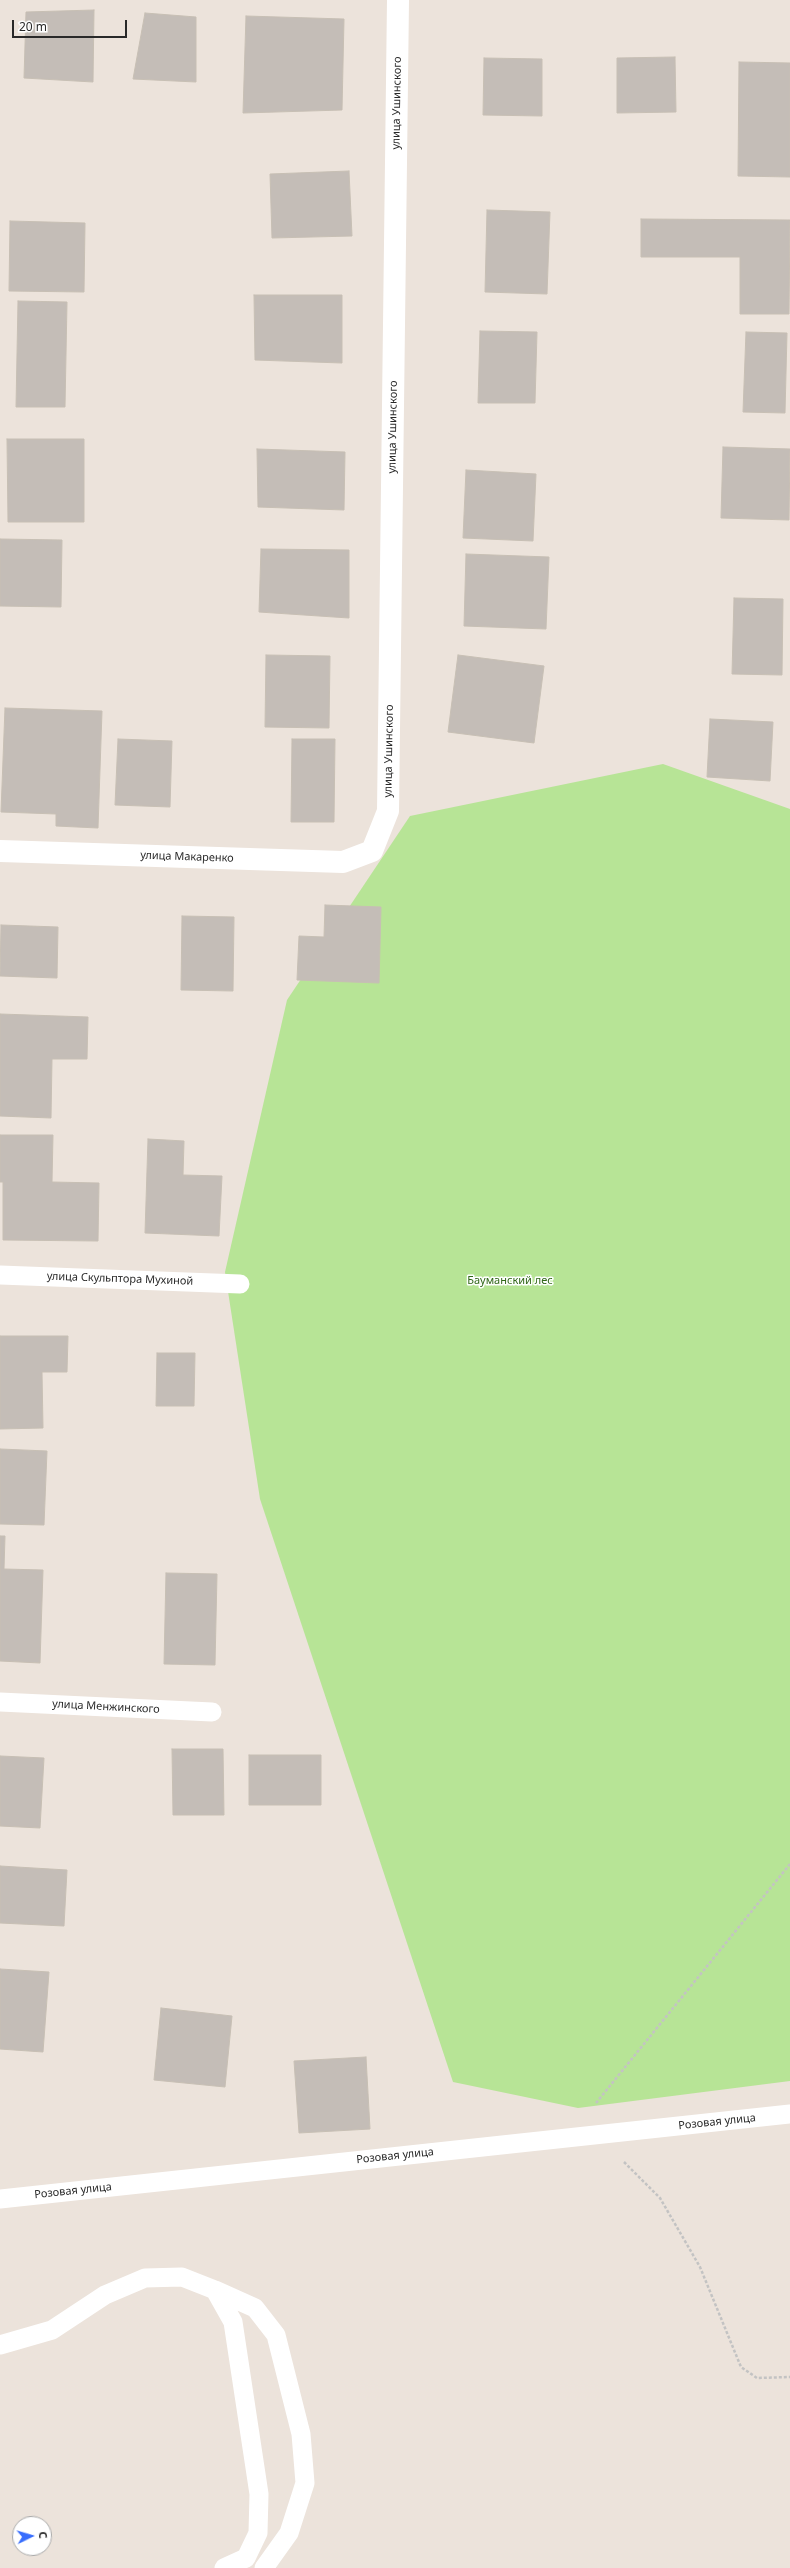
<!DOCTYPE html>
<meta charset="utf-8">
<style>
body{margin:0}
#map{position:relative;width:790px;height:2568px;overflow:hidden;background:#ece3db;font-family:"Noto Sans",sans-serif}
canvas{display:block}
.north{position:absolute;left:12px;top:2516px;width:40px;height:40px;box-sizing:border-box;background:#fff;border:1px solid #a9a9a9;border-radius:50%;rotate:85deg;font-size:11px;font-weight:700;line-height:16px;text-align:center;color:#292929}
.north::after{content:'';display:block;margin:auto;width:14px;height:18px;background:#376dfd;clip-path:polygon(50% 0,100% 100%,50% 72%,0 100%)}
.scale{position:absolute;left:12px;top:20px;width:115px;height:18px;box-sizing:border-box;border:2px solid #292929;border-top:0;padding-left:5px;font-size:12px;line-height:14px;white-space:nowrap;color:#292929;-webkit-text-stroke:3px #fff;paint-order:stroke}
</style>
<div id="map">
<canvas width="790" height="2568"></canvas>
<div class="north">С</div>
<div class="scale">20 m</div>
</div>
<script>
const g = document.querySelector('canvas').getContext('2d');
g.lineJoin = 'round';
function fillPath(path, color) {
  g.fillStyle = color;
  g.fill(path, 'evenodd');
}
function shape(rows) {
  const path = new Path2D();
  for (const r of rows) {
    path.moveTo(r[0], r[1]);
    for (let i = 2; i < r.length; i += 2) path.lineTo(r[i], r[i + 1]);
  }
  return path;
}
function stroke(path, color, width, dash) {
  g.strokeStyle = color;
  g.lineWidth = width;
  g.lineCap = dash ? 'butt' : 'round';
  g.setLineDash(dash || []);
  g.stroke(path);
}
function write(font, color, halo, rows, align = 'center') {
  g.font = font + ' "Noto Sans",sans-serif';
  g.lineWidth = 3;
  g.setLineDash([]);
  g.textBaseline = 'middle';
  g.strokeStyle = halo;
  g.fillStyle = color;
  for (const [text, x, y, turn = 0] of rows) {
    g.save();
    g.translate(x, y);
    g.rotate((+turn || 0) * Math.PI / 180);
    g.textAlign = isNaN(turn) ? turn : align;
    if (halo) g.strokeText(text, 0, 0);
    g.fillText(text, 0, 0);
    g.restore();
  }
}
const green = shape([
 [663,764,790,809,790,2081,578,2108,453,2082,260,1499,225,1272,287,1000,410,816]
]);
const building = shape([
 [94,10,93,82,24,78,26,12,94,10],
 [145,13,196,17,196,82,133,79,145,13],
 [246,16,344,19,342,110,243,113,246,16],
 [675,57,676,112,617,113,617,58,675,57],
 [484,58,542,59,542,116,483,115,484,58],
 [739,62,790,63,790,177,738,176,739,62],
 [349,171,352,236,272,238,270,174,349,171],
 [487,210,550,212,547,294,485,292,487,210],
 [641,219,790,220,789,314,740,314,740,257,641,257,641,219],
 [10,221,85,223,84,292,9,291,10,221],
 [254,295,342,295,342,363,255,360,254,295],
 [18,301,67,302,65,407,16,407,18,301],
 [480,331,537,332,535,403,478,403,480,331],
 [746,332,787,333,785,413,743,412,746,332],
 [7,439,84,439,84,522,8,522,7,439],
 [723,447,790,449,789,520,721,518,723,447],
 [257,449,345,452,344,510,258,507,257,449],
 [466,470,536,474,533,541,463,538,466,470],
 [0,539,62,540,61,607,0,606,0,539],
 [261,549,349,550,349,618,259,612,261,549],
 [466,554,549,557,546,629,464,626,466,554],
 [734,598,783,599,782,675,732,674,734,598],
 [266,655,330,656,329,728,265,727,266,655],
 [458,655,544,666,534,743,448,732,458,655],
 [5,708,102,711,98,828,56,826,56,814,1,812,5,708],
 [710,719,773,722,770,781,707,777,710,719],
 [118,739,172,741,170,807,115,805,118,739],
 [292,739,335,739,334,822,291,822,292,739],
 [325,905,381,907,379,983,297,980,299,936,324,937,325,905],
 [182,916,234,917,233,991,181,990,182,916],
 [1,925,58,927,57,978,0,976,1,925],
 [0,1014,88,1017,87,1059,52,1059,51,1118,0,1116,0,1014],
 [0,1135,53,1135,52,1182,99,1183,98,1241,3,1240,3,1182,0,1182,0,1135],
 [148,1139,184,1141,183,1175,222,1176,219,1236,145,1233,148,1139],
 [0,1336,68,1336,67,1372,42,1372,43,1428,0,1429,0,1336],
 [157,1353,195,1353,194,1406,156,1406,157,1353],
 [0,1449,47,1451,44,1525,0,1524,0,1449],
 [0,1536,5,1536,4,1569,43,1570,40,1663,0,1661,0,1536],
 [166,1573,217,1574,215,1665,164,1664,166,1573],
 [172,1749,223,1749,224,1815,173,1815,172,1749],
 [249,1755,321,1755,321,1805,249,1805,249,1755],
 [0,1756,44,1758,40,1828,0,1826,0,1756],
 [0,1866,67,1870,64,1926,0,1923,0,1866],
 [0,1969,49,1972,43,2052,0,2049,0,1969],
 [161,2008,232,2016,225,2087,154,2080,161,2008],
 [366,2057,370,2129,299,2133,294,2061,366,2057]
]);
const path = shape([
 [596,2103,790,1864],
 [624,2162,660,2198,700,2267,741,2367,757,2378,790,2377]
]);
const service = shape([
 [0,1275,240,1284],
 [0,1702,212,1712],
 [0,2199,790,2114],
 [215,2290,255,2308,276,2335,301,2434,305,2483,289,2533,264,2568],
 [0,2345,52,2330,105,2295,145,2278,182,2277,215,2290,233,2322,259,2494,258,2533,246,2558,224,2568]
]);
const minor = shape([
 [0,851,343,862,372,851,388,811,398,0]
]);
const streetNames = [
 ["улица Ушинского",397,103,-89],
 ["улица Ушинского",393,427,-89],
 ["улица Ушинского",389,751,-89],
 ["улица Макаренко",187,857,2],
 ["улица Скульптора Мухиной",120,1279,2],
 ["улица Менжинского",106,1707,3],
 ["Розовая улица",717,2122,-6],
 ["Розовая улица",395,2156,-6],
 ["Розовая улица",73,2191,-6]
];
const parkNames = [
 ["Бауманский лес",510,1281]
];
fillPath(green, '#b7e496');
fillPath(building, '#c4bdb7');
stroke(building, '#c7bfb4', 1);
stroke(path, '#c3c3c3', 2.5, [3, 2]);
stroke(service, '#fff', 19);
stroke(minor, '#fff', 22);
write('11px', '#292929', '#fff', streetNames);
write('11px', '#306718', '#fff', parkNames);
</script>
